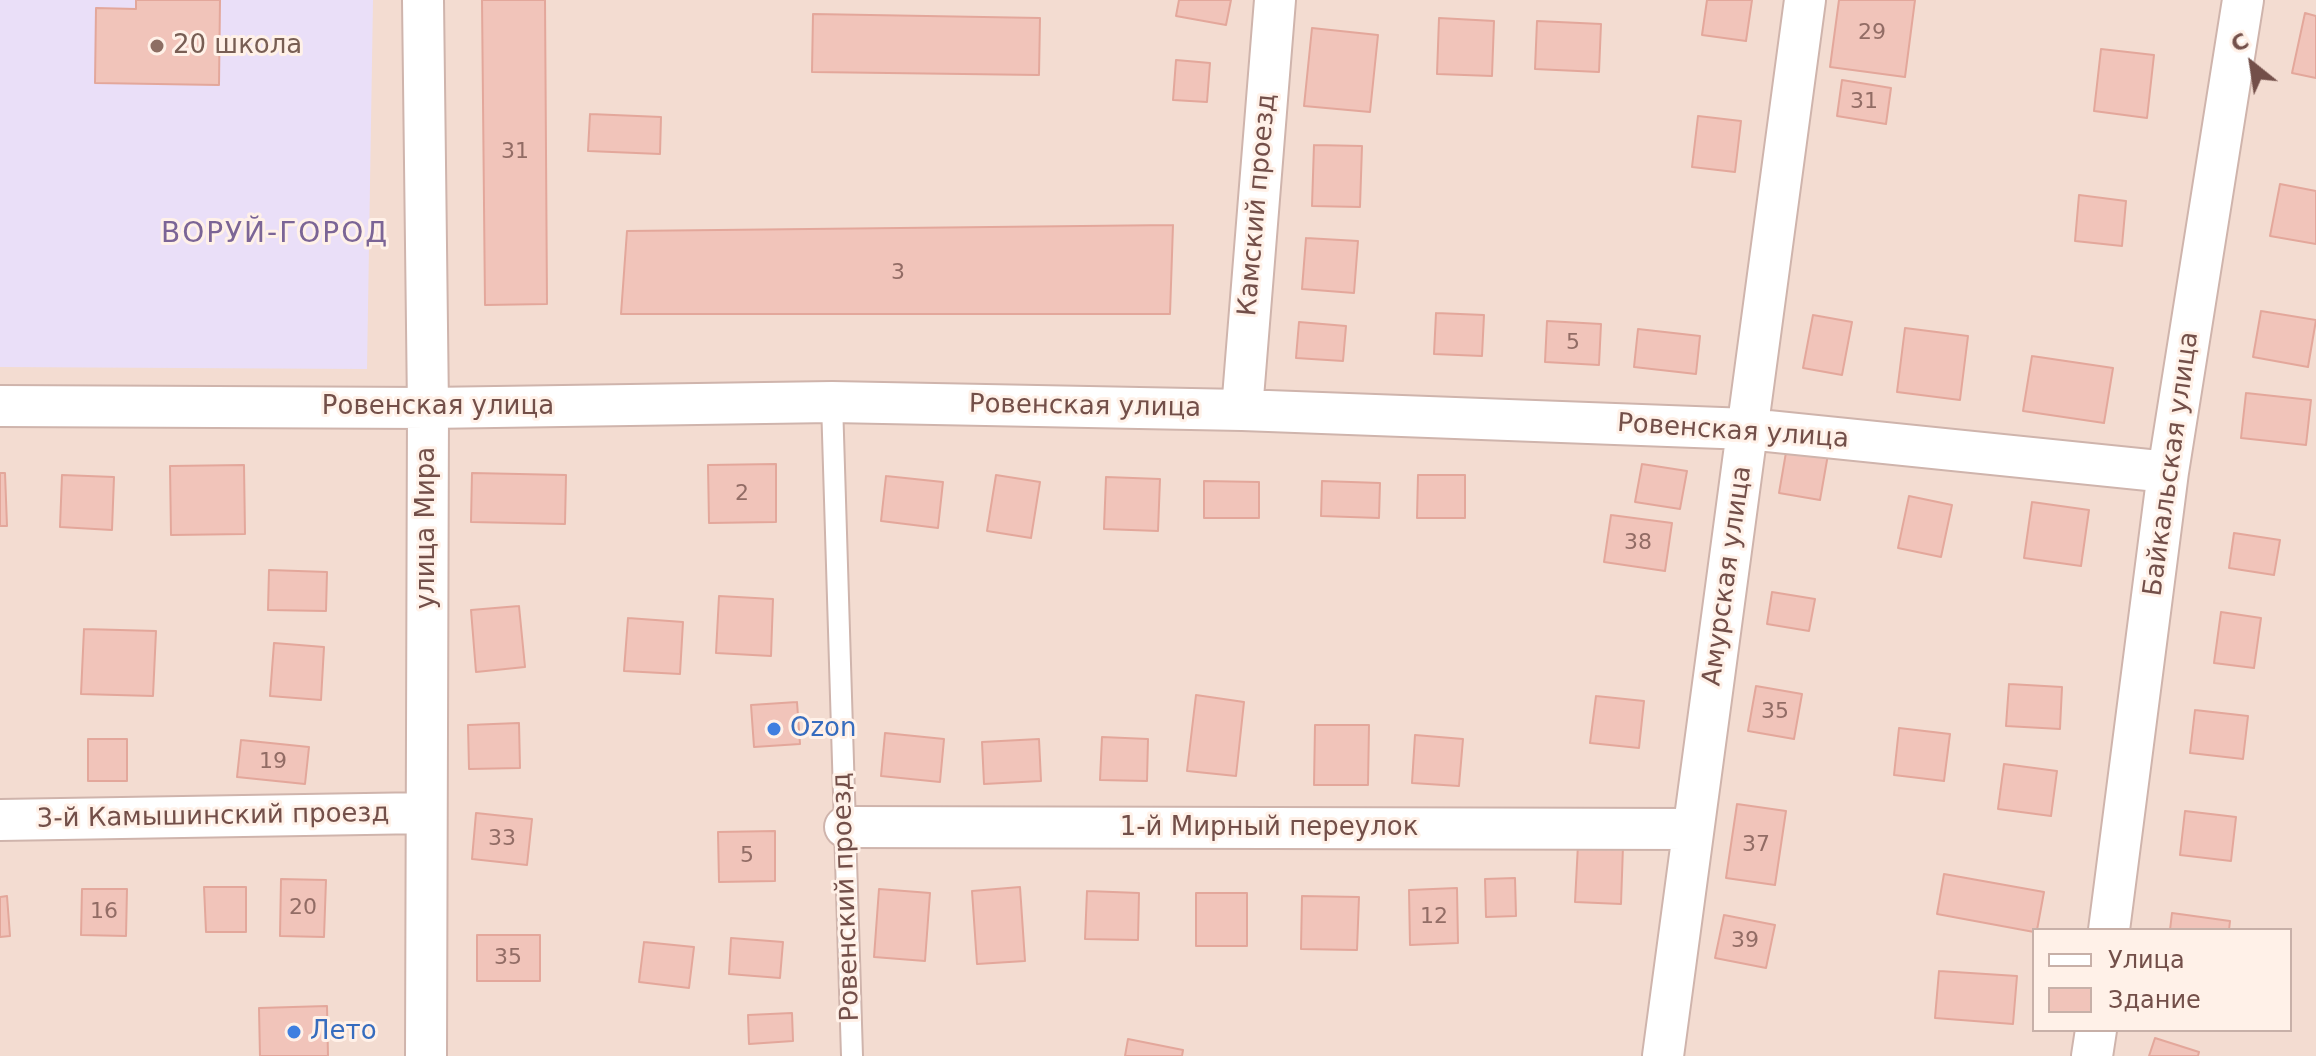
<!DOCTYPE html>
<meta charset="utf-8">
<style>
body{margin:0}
#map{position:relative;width:2316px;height:1056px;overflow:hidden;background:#fcece2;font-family:"DejaVu Sans",sans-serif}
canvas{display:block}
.legend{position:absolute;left:2032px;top:928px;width:260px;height:104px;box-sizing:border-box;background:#fff1e8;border:2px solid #c7b0a8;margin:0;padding:10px 14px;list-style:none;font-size:24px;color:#734f49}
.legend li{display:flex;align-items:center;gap:16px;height:40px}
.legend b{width:40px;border:2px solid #c7b0a8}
.north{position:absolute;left:2212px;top:24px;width:80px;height:80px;-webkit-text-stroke:6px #fff1e8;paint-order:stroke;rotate:330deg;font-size:22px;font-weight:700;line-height:32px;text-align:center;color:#734f49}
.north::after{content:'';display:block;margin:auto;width:28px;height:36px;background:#734f49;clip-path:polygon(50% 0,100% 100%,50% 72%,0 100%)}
</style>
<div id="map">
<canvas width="2316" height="1056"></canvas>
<ul class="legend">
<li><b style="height:10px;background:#fff"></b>Улица</li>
<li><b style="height:22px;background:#f1c4ba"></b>Здание</li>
</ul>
<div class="north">С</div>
</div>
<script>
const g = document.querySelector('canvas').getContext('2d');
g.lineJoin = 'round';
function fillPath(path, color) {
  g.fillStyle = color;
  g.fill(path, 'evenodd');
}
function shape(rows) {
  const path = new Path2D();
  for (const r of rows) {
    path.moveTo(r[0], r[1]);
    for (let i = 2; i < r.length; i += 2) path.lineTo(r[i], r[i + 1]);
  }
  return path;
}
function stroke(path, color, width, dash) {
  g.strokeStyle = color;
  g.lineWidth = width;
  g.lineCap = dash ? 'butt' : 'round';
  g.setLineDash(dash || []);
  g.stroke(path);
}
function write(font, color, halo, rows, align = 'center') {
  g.font = font + ' "DejaVu Sans",sans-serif';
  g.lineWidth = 6;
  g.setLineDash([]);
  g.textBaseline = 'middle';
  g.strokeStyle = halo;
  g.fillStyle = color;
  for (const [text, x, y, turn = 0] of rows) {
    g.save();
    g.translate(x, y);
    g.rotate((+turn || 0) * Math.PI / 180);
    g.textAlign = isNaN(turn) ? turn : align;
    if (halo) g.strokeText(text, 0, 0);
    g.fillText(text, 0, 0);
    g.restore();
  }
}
const residential = shape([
 [0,0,2316,0,2316,1056,0,1056],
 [2034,930,2290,930,2290,1030,2034,1030]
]);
const education = shape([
 [0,0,373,0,367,369,0,367]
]);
const building = shape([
 [136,0,220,0,219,85,95,83,96,8,136,9,136,0],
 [482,0,545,0,547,304,485,305,482,0],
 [1179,0,1231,0,1226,25,1176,16,1179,0],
 [1707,0,1752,0,1746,41,1702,35,1707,0],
 [1839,0,1915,0,1905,77,1830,67,1839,0],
 [2305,13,2316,16,2316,78,2292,73,2305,13],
 [813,14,1040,18,1039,75,812,72,813,14],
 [1439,18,1494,21,1492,76,1437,74,1439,18],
 [1537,21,1601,24,1599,72,1535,69,1537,21],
 [1312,28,1378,35,1370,112,1304,106,1312,28],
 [2101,49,2154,55,2147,118,2094,111,2101,49],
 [1176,60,1210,63,1207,102,1173,100,1176,60],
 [1842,80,1891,88,1886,124,1837,116,1842,80],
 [590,114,661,117,660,154,588,151,590,114],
 [1698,116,1741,121,1735,172,1692,167,1698,116],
 [1314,145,1362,146,1360,207,1312,206,1314,145],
 [2280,184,2316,191,2316,244,2270,236,2280,184],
 [2079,195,2126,201,2122,246,2075,241,2079,195],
 [1173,225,1170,314,621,314,627,231,1173,225],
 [1306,238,1358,241,1354,293,1302,289,1306,238],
 [2261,311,2316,320,2308,367,2253,357,2261,311],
 [1436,313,1484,315,1482,356,1434,354,1436,313],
 [1813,315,1852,322,1842,375,1803,368,1813,315],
 [1547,321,1601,324,1599,365,1545,362,1547,321],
 [1299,322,1346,326,1343,361,1296,358,1299,322],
 [1905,328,1968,336,1960,400,1897,392,1905,328],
 [1638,329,1700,336,1696,374,1634,367,1638,329],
 [2032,356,2113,368,2104,423,2023,411,2032,356],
 [2246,393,2311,400,2306,445,2241,438,2246,393],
 [1789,435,1830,443,1820,500,1779,493,1789,435],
 [776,464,776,522,709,523,708,465,776,464],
 [1642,464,1687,471,1680,509,1635,502,1642,464],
 [244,465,245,534,171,535,170,466,244,465],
 [0,473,5,473,7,526,0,526,0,473],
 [472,473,566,475,565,524,471,522,472,473],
 [62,475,114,477,112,530,60,527,62,475],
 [996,475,1040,482,1031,538,987,531,996,475],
 [1418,475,1465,475,1465,518,1417,518,1418,475],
 [886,476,943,482,938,528,881,521,886,476],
 [1106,477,1160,479,1158,531,1104,529,1106,477],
 [1204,481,1259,482,1259,518,1204,518,1204,481],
 [1322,481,1380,483,1379,518,1321,516,1322,481],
 [1909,496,1952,505,1941,557,1898,548,1909,496],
 [2032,502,2089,510,2081,566,2024,558,2032,502],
 [1611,515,1672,523,1665,571,1604,562,1611,515],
 [2234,533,2280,540,2274,575,2229,568,2234,533],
 [269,570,327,572,326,611,268,610,269,570],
 [1772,592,1815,599,1809,631,1767,624,1772,592],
 [719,596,773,599,771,656,716,653,719,596],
 [519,606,525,667,476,672,471,610,519,606],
 [2221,612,2261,618,2254,668,2214,663,2221,612],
 [628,618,683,622,680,674,624,671,628,618],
 [84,629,156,631,153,696,81,694,84,629],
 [274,643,324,647,321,700,270,696,274,643],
 [2009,684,2062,687,2060,729,2006,726,2009,684],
 [1756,686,1802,694,1794,739,1748,731,1756,686],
 [1196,695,1244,702,1236,776,1187,771,1196,695],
 [1596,696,1644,701,1639,748,1590,743,1596,696],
 [797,702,800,744,754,747,751,705,797,702],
 [2195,710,2248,716,2243,759,2190,753,2195,710],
 [519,723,520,768,469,769,468,725,519,723],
 [1315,725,1369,725,1368,785,1314,785,1315,725],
 [1899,728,1950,734,1944,781,1894,775,1899,728],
 [885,733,944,739,940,782,881,776,885,733],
 [1415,735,1463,739,1459,786,1412,783,1415,735],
 [1102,737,1148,739,1147,781,1100,780,1102,737],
 [88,739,127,739,127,781,88,781,88,739],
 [1039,739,1041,781,984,784,982,742,1039,739],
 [241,740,309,747,305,784,237,777,241,740],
 [2004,764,2057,771,2051,816,1998,809,2004,764],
 [1737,804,1786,811,1775,885,1726,878,1737,804],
 [2185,811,2236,817,2231,861,2180,855,2185,811],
 [476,813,532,819,527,865,472,859,476,813],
 [775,831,775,881,719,882,718,832,775,831],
 [1578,844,1623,846,1621,904,1575,902,1578,844],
 [1944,874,2044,892,2037,930,2034,932,1937,914,1944,874],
 [1515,878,1516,916,1486,917,1485,879,1515,878],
 [281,879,326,880,324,937,280,936,281,879],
 [204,887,246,887,246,932,206,932,204,887],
 [1020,887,1025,961,977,964,972,891,1020,887],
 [1457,888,1458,943,1410,945,1409,890,1457,888],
 [82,889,127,889,126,936,81,935,82,889],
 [879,889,930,893,925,961,874,957,879,889],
 [1087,891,1139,893,1138,940,1085,939,1087,891],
 [1196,893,1247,893,1247,946,1196,946,1196,893],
 [7,896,10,936,0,937,0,897,7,896],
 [1302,896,1359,897,1357,950,1301,949,1302,896],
 [2172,913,2230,921,2229,930,2170,930,2172,913],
 [1724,915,1775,925,1766,968,1715,958,1724,915],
 [477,935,540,935,540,981,477,981,477,935],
 [731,938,783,942,780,978,729,974,731,938],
 [644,942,694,947,689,988,639,982,644,942],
 [1939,971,2017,976,2013,1024,1935,1018,1939,971],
 [327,1006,328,1056,260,1056,259,1008,327,1006],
 [792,1013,793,1041,749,1044,748,1015,792,1013],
 [2155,1038,2199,1052,2198,1056,2149,1056,2155,1038],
 [1128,1039,1183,1050,1182,1056,1125,1056,1128,1039]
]);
const service = shape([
 [832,402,852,1056]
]);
const minor = shape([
 [423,0,428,408,426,1056],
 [0,406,428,408,832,402,1242,410,1748,429,2168,472],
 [1242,410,1275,0],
 [0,820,426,813],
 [845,827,1693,829],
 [2109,930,2168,472,2243,0],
 [1663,1056,1805,0],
 [2092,1056,2096,1030]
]);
const markers = [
 [157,46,8,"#8d6e63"],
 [774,729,8,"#3f7fe0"],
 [294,1032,8,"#3f7fe0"]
];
const numberNames = [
 ["29",1872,33],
 ["31",1864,102],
 ["31",515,152],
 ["3",898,273],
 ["5",1573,343],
 ["2",742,494],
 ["38",1638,543],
 ["35",1775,712],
 ["19",273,762],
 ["33",502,839],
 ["37",1756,845],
 ["5",747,856],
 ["20",303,908],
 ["16",104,912],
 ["12",1434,917],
 ["39",1745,941],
 ["35",508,958]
];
const educationNames = [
 ["20 школа",173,46]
];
const streetNames = [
 ["Камский проезд",1258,205,-85],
 ["Ровенская улица",438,407],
 ["Ровенская улица",1085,407,1],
 ["Ровенская улица",1733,432,4],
 ["Байкальская улица",2172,464,-82],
 ["улица Мира",427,528,-90],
 ["Амурская улица",1728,576,-82],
 ["3-й Камышинский проезд",213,817,-1],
 ["1-й Мирный переулок",1269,828],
 ["Ровенский проезд",847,897,-92]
];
const shopNames = [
 ["Ozon",790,729],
 ["Лето",310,1032]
];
const neighbourhoodNames = [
 ["ВОРУЙ-ГОРОД",275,235]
];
fillPath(residential, '#f3dcd1');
fillPath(education, '#eadff8');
fillPath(building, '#f1c4ba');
stroke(building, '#e3a79b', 2);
stroke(service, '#cfb4ac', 24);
stroke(minor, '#cfb4ac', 44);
stroke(service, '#fff', 20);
stroke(minor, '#fff', 40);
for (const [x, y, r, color] of markers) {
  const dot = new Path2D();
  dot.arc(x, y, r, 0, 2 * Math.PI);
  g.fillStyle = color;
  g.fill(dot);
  stroke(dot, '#fff1e8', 3);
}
write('22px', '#926c65', null, numberNames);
write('26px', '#785e54', '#fff1e8', educationNames, 'left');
write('26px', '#734f49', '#fff1e8', streetNames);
write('26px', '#366cbe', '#fff1e8', shopNames, 'left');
g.letterSpacing = '2px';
write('28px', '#7b6596', '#fff1e8', neighbourhoodNames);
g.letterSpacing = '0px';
</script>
